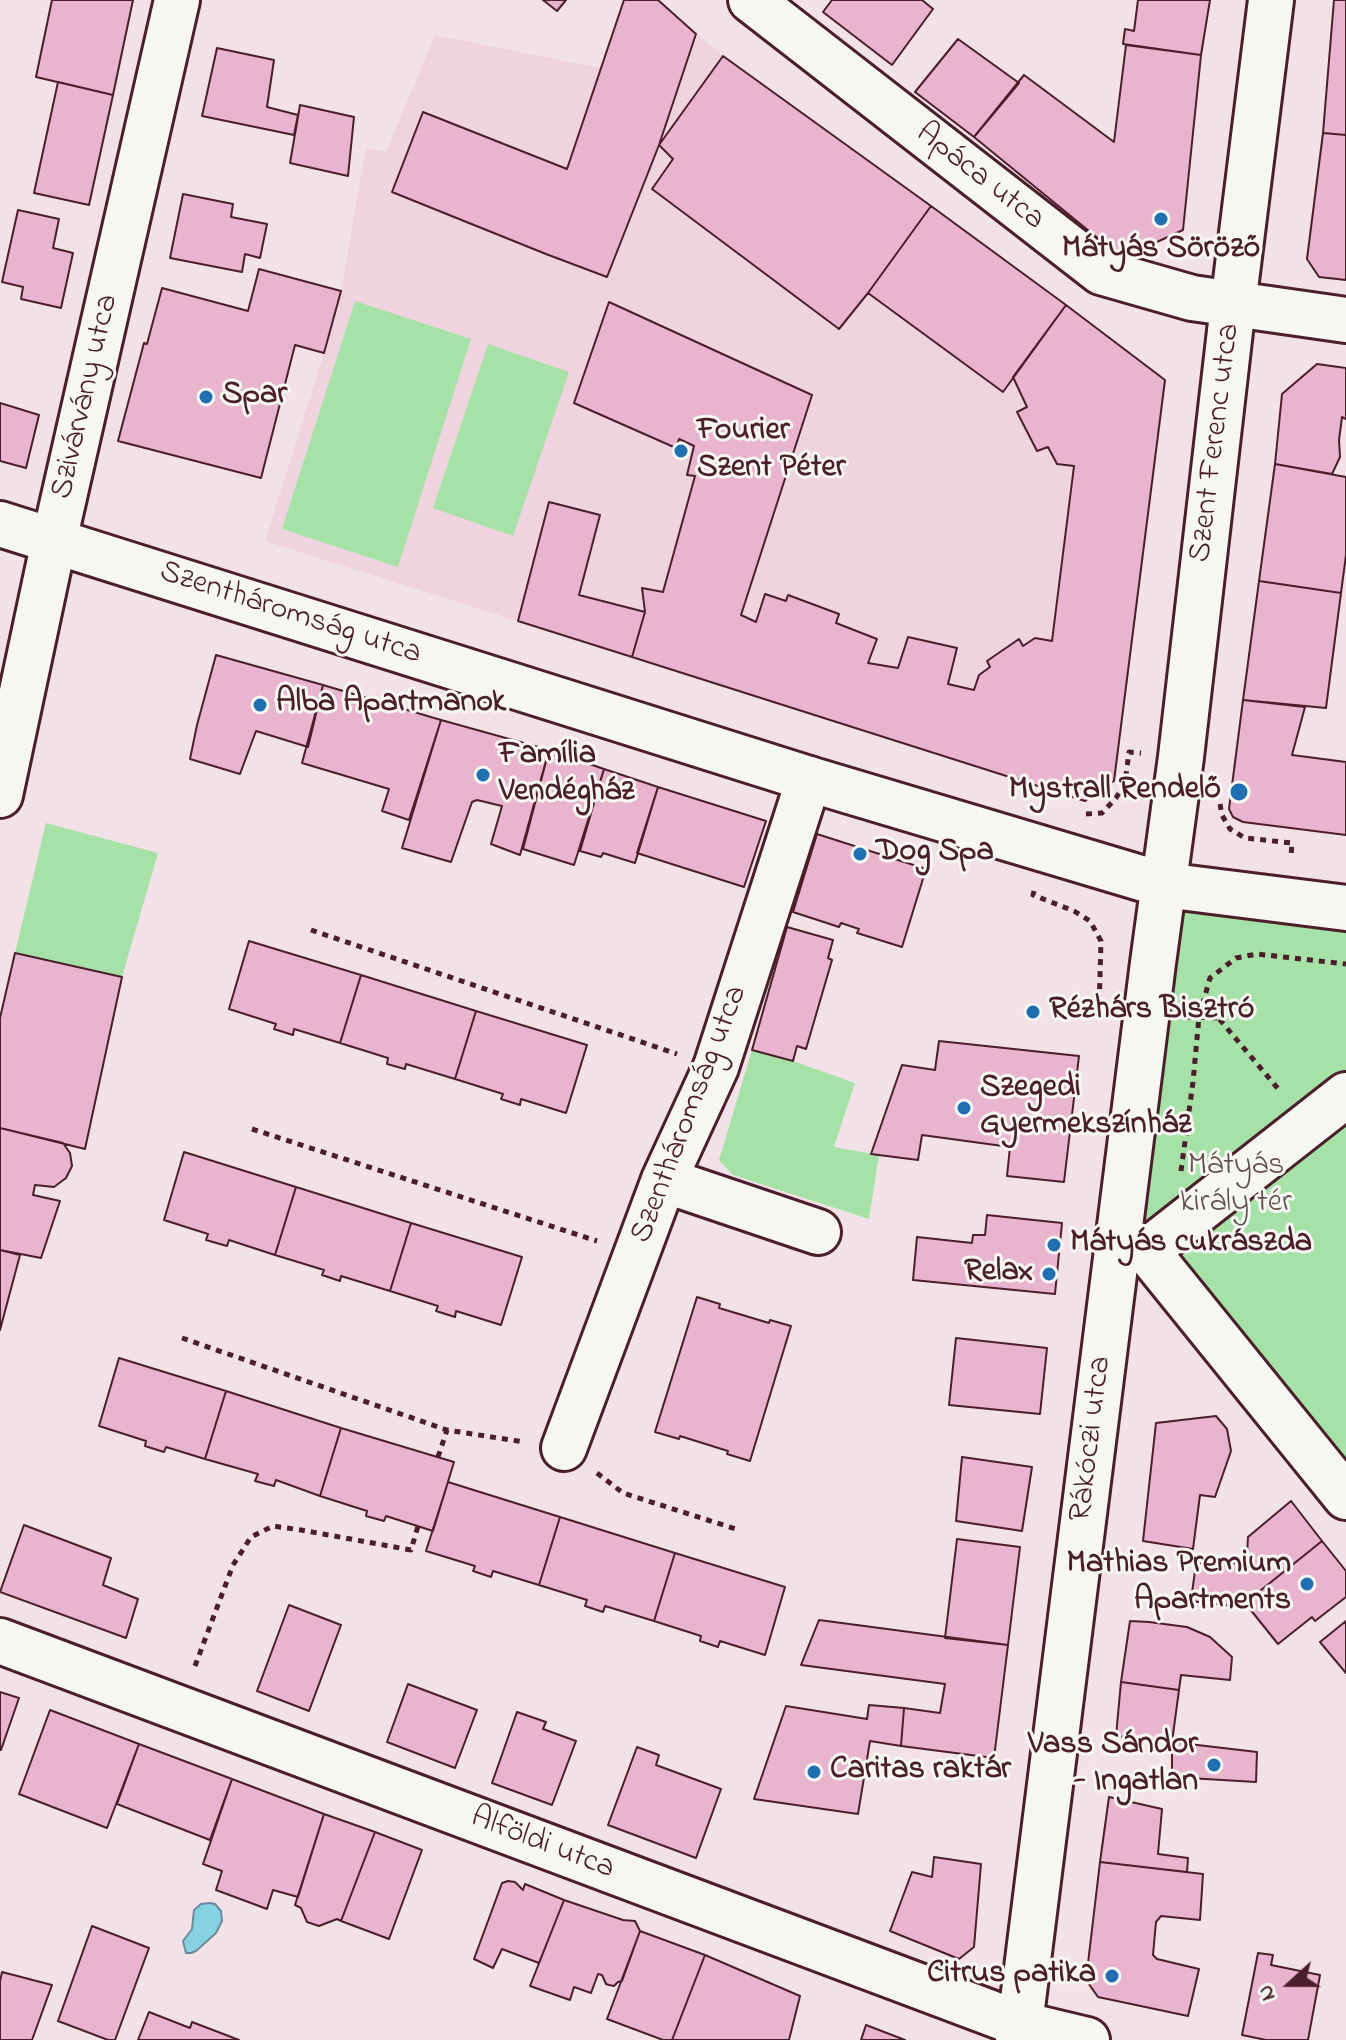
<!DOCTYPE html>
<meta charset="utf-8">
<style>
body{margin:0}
#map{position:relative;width:1346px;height:2040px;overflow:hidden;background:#f2e2e7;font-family:"Indie Flower",sans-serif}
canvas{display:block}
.north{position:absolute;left:1250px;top:1944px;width:80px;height:80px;-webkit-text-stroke:6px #f6f6f2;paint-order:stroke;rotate:249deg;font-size:22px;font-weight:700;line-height:32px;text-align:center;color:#4a1f2b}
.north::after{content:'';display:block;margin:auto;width:28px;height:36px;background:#4a1f2b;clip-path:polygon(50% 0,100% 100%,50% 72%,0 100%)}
</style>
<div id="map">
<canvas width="1346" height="2040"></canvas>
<div class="north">N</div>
</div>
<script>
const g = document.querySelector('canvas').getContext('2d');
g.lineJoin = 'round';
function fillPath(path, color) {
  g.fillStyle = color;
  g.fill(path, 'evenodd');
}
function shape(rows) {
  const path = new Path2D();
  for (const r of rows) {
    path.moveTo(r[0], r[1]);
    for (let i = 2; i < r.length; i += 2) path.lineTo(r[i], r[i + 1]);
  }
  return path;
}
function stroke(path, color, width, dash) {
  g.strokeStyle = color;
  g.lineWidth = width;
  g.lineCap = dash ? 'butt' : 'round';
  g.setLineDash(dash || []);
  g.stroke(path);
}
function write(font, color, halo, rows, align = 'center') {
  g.font = font + ' "Indie Flower",sans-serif';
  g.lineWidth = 6;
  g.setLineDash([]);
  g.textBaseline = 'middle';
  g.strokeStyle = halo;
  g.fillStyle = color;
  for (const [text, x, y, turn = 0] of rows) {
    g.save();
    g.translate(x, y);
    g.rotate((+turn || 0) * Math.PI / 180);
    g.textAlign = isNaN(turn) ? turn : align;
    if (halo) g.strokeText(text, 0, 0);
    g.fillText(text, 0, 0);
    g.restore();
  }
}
const built = shape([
 [624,0,658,0,723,56,1066,305,1165,380,1114,781,1085,801,265,541,324,353,341,291,366,148,386,152,435,35,600,68]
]);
const green = shape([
 [355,301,471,339,398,567,282,529],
 [488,344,569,372,513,536,433,508],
 [46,823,158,853,122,977,15,953],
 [1164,885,1346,908,1346,1497,1117,1247],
 [752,1050,793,1061,855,1083,834,1147,879,1155,869,1219,733,1175,719,1160]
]);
const water = shape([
 [210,1903,215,1904,221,1911,222,1921,216,1933,196,1951,191,1953,186,1953,183,1941,192,1929,194,1910,201,1904,210,1903]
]);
const building = shape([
 [52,0,133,0,113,95,36,77,52,0],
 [543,0,566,0,557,11,543,0],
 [624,0,658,0,696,34,659,145,607,277,546,254,392,192,423,112,567,169,624,0],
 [832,0,922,0,933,9,892,65,823,12,832,0],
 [1138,0,1210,0,1201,55,1123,44,1125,29,1134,31,1138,0],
 [1334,0,1346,0,1346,135,1323,133,1334,0],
 [958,39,1019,83,974,137,915,92,958,39],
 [1126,45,1201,55,1183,230,1122,258,974,137,1024,75,1114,142,1126,45],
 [217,48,274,60,267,107,298,115,294,135,202,116,217,48],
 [723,56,931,206,868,293,839,329,652,189,673,159,659,145,723,56],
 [58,82,113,95,89,205,34,193,58,82],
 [300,105,354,117,348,176,290,163,300,105],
 [1323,133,1346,135,1346,280,1319,277,1307,259,1323,133],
 [183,194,233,204,231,217,267,224,260,258,245,254,242,272,170,258,183,194],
 [931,206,1066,305,1003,392,868,293,931,206],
 [18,210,59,219,53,248,73,253,61,308,21,299,23,287,2,282,18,210],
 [259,269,341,291,324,353,295,345,261,478,118,441,144,343,147,344,162,288,248,311,259,269],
 [609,302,812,395,741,615,756,622,765,594,786,601,788,595,839,614,836,623,877,639,868,663,898,668,908,637,957,648,948,684,974,690,979,675,990,667,987,661,1019,639,1023,646,1035,638,1052,641,1074,466,1057,464,1048,447,1037,451,1017,412,1027,407,1013,377,1066,305,1165,380,1114,781,1085,801,632,657,645,612,642,588,663,592,695,476,687,475,694,446,679,439,676,448,574,403,609,302],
 [1317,364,1346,368,1346,419,1342,417,1339,440,1340,457,1332,474,1275,464,1282,394,1317,364],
 [0,403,39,415,26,468,0,461,0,403],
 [1275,464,1346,477,1346,555,1341,593,1259,581,1275,464],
 [549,502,600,515,579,595,645,612,632,657,518,621,549,502],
 [1259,581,1341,593,1326,708,1243,700,1259,581],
 [216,655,323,685,308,747,256,731,240,774,190,759,197,725,216,655],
 [323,685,441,720,409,820,382,811,389,789,302,763,323,685],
 [1243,700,1305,707,1292,755,1346,762,1346,835,1243,822,1233,817,1229,809,1243,700],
 [441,720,549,750,520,855,491,844,502,806,477,800,472,802,451,862,402,848,441,720],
 [549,750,604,769,574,865,523,849,549,750],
 [604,769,658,787,635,863,603,853,601,857,580,851,604,769],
 [658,787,766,821,744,887,637,853,658,787],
 [817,834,926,869,902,947,857,933,859,929,841,923,839,927,793,912,817,834],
 [787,927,833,940,828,958,832,960,806,1049,797,1046,793,1061,752,1050,787,927],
 [249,941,361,975,340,1043,294,1029,293,1035,274,1029,276,1024,229,1009,249,941],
 [15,953,122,977,85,1149,0,1128,0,1018,15,953],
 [361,975,476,1011,455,1079,406,1064,405,1069,387,1064,388,1058,340,1043,361,975],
 [476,1011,587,1045,566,1113,521,1099,520,1105,501,1099,503,1094,455,1079,476,1011],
 [939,1041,1079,1056,1064,1182,1007,1176,1010,1147,922,1135,918,1160,871,1154,902,1065,935,1070,939,1041],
 [0,1128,63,1143,70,1153,72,1166,66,1178,54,1187,35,1185,33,1195,60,1201,41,1258,0,1250,0,1128],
 [184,1152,296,1187,275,1255,229,1240,227,1246,206,1240,208,1234,164,1220,184,1152],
 [296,1187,411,1223,390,1291,341,1276,340,1281,322,1275,324,1270,275,1255,296,1187],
 [987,1215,1062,1223,1055,1294,913,1280,917,1237,972,1243,973,1235,985,1235,987,1215],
 [411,1223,522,1257,501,1325,456,1311,455,1317,436,1311,438,1306,390,1291,411,1223],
 [0,1250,20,1255,0,1330,0,1250],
 [697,1297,720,1304,719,1308,769,1323,770,1320,791,1326,750,1461,727,1454,728,1451,680,1436,679,1439,655,1432,697,1297],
 [956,1338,1047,1348,1040,1414,949,1405,956,1338],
 [119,1358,226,1391,205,1459,166,1447,164,1452,145,1446,146,1441,99,1426,119,1358],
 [226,1391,341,1428,320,1496,276,1480,274,1486,255,1481,258,1474,205,1459,226,1391],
 [1216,1416,1227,1429,1231,1451,1215,1497,1200,1495,1193,1549,1143,1541,1156,1423,1216,1416],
 [341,1428,454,1462,433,1531,386,1516,384,1521,366,1516,367,1511,320,1496,341,1428],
 [962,1457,1032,1467,1022,1531,956,1521,962,1457],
 [448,1482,560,1517,539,1585,493,1571,491,1577,473,1571,475,1566,426,1551,448,1482],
 [1291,1501,1322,1541,1240,1607,1191,1601,1196,1563,1230,1566,1247,1554,1248,1537,1291,1501],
 [560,1517,675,1553,654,1621,605,1606,603,1612,585,1606,587,1600,539,1585,560,1517],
 [24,1525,111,1558,103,1585,138,1599,126,1638,0,1592,24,1525],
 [957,1539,1020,1547,1008,1645,945,1638,957,1539],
 [1322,1541,1346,1571,1346,1597,1315,1621,1312,1617,1278,1644,1245,1603,1322,1541],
 [675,1553,785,1587,765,1655,720,1641,718,1647,700,1641,701,1636,654,1621,675,1553],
 [289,1605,341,1625,309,1711,257,1691,289,1605],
 [819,1620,1008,1645,994,1758,901,1746,904,1708,940,1713,945,1684,801,1665,819,1620],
 [1130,1621,1149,1622,1187,1627,1210,1637,1232,1657,1230,1680,1181,1675,1179,1690,1121,1682,1130,1621],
 [1346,1621,1346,1673,1320,1642,1346,1621],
 [1121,1682,1179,1690,1172,1742,1116,1736,1121,1682],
 [408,1684,477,1710,455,1768,387,1742,408,1684],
 [0,1692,19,1698,1,1750,0,1750,0,1692],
 [869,1705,904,1708,901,1746,870,1741,858,1814,754,1799,786,1706,867,1719,869,1705],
 [50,1710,139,1744,107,1828,19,1794,50,1710],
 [517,1712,546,1722,543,1729,576,1741,552,1805,492,1783,517,1712],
 [1172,1742,1257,1752,1256,1782,1172,1777,1172,1742],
 [139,1744,232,1779,210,1840,117,1804,139,1744],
 [637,1747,659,1755,656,1765,721,1789,696,1858,608,1825,637,1747],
 [232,1779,324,1814,298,1897,273,1890,267,1909,216,1890,222,1871,203,1864,232,1779],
 [1109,1797,1162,1809,1158,1854,1188,1858,1187,1872,1100,1862,1109,1797],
 [324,1814,375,1832,341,1921,337,1919,319,1926,307,1922,301,1908,295,1905,324,1814],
 [375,1832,422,1850,389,1939,341,1921,375,1832],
 [934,1857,981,1864,974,1947,959,1959,890,1931,912,1872,932,1877,934,1857],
 [1100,1862,1203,1874,1200,1920,1161,1916,1156,1922,1153,1955,1157,1959,1199,1969,1188,2016,1098,1997,1086,1980,1100,1862],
 [508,1881,515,1882,523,1890,525,1884,564,1900,539,1963,502,1949,493,1968,474,1959,502,1883,508,1881],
 [564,1900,623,1920,635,1921,640,1931,622,1981,618,1982,614,1986,609,1985,606,1984,602,1975,598,1974,591,1993,574,1987,570,2000,530,1986,564,1900],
 [92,1926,149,1948,115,2040,108,2040,58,2021,92,1926],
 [640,1931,705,1955,672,2040,663,2040,607,2019,640,1931],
 [1258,1953,1273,1955,1271,1965,1320,1975,1308,2040,1266,2040,1242,2035,1258,1953],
 [705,1955,800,1996,789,2040,672,2040,705,1955],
 [2,1972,52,1985,32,2040,0,2040,0,1981,2,1972],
 [149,2012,190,2028,192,2022,239,2040,138,2040,149,2012],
 [866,2025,905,2040,861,2040,866,2025]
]);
const path = shape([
 [1220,804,1222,815,1230,829,1245,838,1292,843,1291,857],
 [1086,814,1102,813,1116,798,1125,783,1129,752,1141,753],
 [1034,891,1033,895,1074,911,1090,921,1101,941,1099,1011,1105,1011],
 [311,930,677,1054],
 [1204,1001,1280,1091],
 [1187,1017,1217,1018],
 [252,1129,597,1241],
 [1181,1171,1193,1082,1199,1017,1210,978,1236,958,1257,954,1346,964],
 [182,1338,447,1430],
 [438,1457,447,1430,524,1442],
 [597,1473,623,1493,739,1530],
 [195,1666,233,1565,251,1537,273,1526,301,1530,411,1550,418,1526]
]);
const street = shape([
 [751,0,1101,272,1192,298,1346,320],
 [0,795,54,541,177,0],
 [664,1180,818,1232],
 [1117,1247,1147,1251,1346,1497],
 [1147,1251,1346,1095],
 [564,1448,664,1180,716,1067,809,779],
 [0,1641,1020,2024,1087,2040]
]);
const secondary = shape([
 [0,524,809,779,1164,885,1346,908],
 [1018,2040,1153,963,1181,757,1233,305,1271,0]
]);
const markers = [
 [1161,219,8,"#1f6fb2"],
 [206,397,8,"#1f6fb2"],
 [681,451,8,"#1f6fb2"],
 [260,705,8,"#1f6fb2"],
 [483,775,8,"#1f6fb2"],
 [1239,792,10,"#1f6fb2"],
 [860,854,8,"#1f6fb2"],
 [1033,1012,8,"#1f6fb2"],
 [964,1108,8,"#1f6fb2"],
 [1054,1245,8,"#1f6fb2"],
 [1049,1274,8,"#1f6fb2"],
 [1307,1584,8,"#1f6fb2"],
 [1214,1765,8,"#1f6fb2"],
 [814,1772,8,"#1f6fb2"],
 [1112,1976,8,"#1f6fb2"]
];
const streetNames = [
 ["Apáca utca",979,178,38],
 ["Szivárvány utca",87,397,-77],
 ["Szent Ferenc utca",1217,443,-83],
 ["Szentháromság utca",290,615,18],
 ["Szentháromság utca",691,1115,-69],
 ["Rákóczi utca",1093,1439,-83],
 ["Alföldi utca",542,1845,21]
];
const poiNames = [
 ["Mátyás Söröző",1161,251,"center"],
 ["Spar",222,397],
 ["Fourier",697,433],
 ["Szent Péter",697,470],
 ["Alba Apartmanok",276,705],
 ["Família",499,757],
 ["Vendégház",499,794],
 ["Mystrall Rendelő",1221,792,"right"],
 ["Dog Spa",876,854],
 ["Rézhárs Bisztró",1049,1012],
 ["Szegedi",980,1090],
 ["Gyermekszínház",980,1127],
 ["Mátyás cukrászda",1070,1245],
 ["Relax",1033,1274,"right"],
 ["Mathias Premium",1291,1566,"right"],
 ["Apartments",1291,1603,"right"],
 ["Vass Sándor",1198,1747,"right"],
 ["- Ingatlan",1198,1784,"right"],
 ["Caritas raktár",830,1772],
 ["Citrus patika",1096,1976,"right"]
];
const parkNames = [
 ["Mátyás",1236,1168],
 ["király tér",1236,1205]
];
fillPath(built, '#efd4df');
fillPath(green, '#a6e1a7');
fillPath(water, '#84d2e2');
stroke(water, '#6d8a99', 2);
fillPath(building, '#e9b4cd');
stroke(building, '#4a1f2b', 2);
stroke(street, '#4a1f2b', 50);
stroke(secondary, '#4a1f2b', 50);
stroke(path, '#4a1f2b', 5, [6, 6]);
stroke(street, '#f6f6f2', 44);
stroke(secondary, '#f6f6f2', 44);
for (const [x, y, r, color] of markers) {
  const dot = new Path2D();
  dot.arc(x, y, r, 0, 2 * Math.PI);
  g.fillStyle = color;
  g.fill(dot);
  stroke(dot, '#f6f6f2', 3);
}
write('32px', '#4a1f2b', '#f6f6f2', streetNames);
write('bold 32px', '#4a1f2b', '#f6f6f2', poiNames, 'left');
write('32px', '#61504a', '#f6f6f2', parkNames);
</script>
